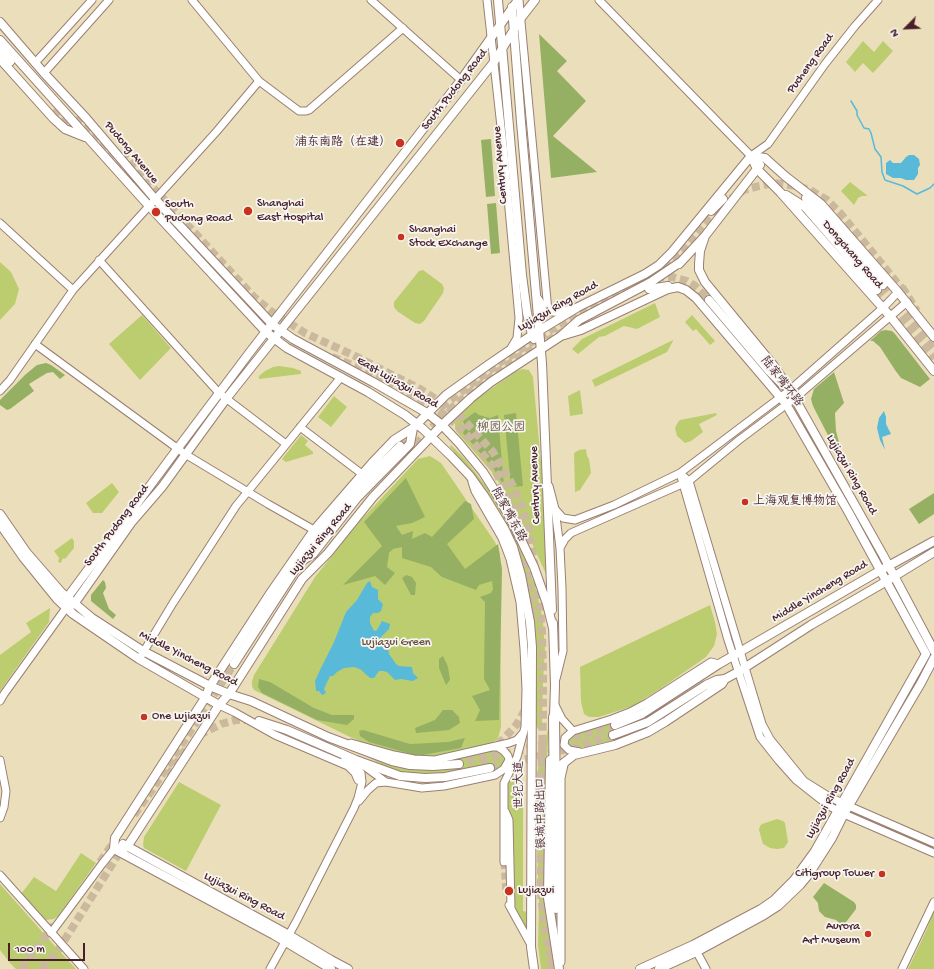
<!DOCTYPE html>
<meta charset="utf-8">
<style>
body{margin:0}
#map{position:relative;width:934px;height:969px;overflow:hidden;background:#ebdfbb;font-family:"Gochi Hand",sans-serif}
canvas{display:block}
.north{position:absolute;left:886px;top:8px;width:40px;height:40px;-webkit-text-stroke:3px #f6f6f2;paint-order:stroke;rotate:246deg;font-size:11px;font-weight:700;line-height:16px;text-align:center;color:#4a1f2b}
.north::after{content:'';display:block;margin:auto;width:14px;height:18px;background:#4a1f2b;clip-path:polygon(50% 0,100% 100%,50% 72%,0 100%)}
.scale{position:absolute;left:8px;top:943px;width:77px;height:18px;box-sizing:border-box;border:2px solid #4a1f2b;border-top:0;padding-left:5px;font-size:12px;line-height:14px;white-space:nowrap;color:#4a1f2b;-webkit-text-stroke:3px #f6f6f2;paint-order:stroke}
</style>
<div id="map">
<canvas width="934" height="969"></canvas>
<div class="north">N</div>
<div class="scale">100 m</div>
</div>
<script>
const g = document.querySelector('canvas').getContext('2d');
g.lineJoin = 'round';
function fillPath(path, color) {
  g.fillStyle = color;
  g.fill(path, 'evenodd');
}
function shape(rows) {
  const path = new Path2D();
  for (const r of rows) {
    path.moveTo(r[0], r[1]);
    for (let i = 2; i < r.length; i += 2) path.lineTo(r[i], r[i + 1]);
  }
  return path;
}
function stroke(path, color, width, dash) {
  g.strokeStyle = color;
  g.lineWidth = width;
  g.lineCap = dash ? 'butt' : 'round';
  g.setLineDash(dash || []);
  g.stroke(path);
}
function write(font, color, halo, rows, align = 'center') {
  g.font = font + ' "Gochi Hand","LXGW WenKai TC",sans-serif';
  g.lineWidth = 3.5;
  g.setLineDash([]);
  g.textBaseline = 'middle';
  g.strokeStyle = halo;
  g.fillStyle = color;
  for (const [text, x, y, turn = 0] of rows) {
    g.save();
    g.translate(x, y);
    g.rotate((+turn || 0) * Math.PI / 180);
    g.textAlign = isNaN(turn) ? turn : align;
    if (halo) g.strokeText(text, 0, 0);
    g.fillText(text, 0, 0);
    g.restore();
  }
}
const green = shape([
 [863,41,874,52,883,41,893,51,873,73,863,63,855,72,846,62],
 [850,182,868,196,862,196,858,198,854,205,841,191],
 [0,262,11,272,19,289,15,304,0,320],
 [423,270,442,284,444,288,443,293,424,321,420,324,415,323,397,311,394,307,394,302,419,271],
 [655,303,660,317,637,329,624,326,605,336,599,337,578,354,572,349,582,339],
 [142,315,171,348,140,380,109,344],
 [692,315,715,341,710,345,696,329,693,331,685,322],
 [673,340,673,341,667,352,595,387,592,380],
 [279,366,293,368,301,371,301,374,259,379,259,376,265,371,273,367],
 [522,369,529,370,533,377,546,516,546,574,523,524,500,484,491,471,456,431,455,427,455,420,458,414,467,406,515,372],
 [580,390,583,414,570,416,568,396],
 [334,396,347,407,331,427,318,417],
 [716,413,717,415,699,424,703,432,691,441,685,443,677,436,675,428,678,422,680,420],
 [301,435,308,441,305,445,313,452,313,454,286,462,282,459],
 [451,445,465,459,493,495,509,524,527,564,536,589,543,620,545,650,543,682,542,726,540,729,538,729,536,726,536,669,534,628,525,575,509,530,502,515,484,487,450,447],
 [586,449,587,456,589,459,591,473,580,490,575,492,574,453,579,450],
 [430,456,441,463,495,542,500,554,501,727,498,739,488,745,434,757,409,757,379,749,348,736,254,690,252,686,252,681,254,675,315,577,361,520,418,459],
 [112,483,119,492,102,513,93,513,86,503],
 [72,538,74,541,74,548,65,559,64,558,62,560,61,563,58,562,59,558,54,551],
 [710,605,715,622,717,634,714,646,706,657,663,687,633,706,599,717,589,717,584,714,581,702,580,667],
 [50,608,49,622,0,691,0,655,31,632,26,623],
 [615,721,618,731,613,732,616,742,607,742,576,749,568,747,567,739,571,735],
 [549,725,546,775,546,907,555,966,555,969,541,969,538,945,539,903,537,845,537,773],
 [490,749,497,750,507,756,504,768,491,774,488,764,460,771,436,775,413,774,394,771,360,753,388,764,409,768,432,770,455,769,460,768,458,757],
 [513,781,520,782,523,787,523,911,527,912,527,930,514,906,508,850,507,786,509,782],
 [179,782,221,805,186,871,144,848,143,845,144,837],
 [777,819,783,821,785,823,788,842,784,848,777,849,770,848,763,844,759,830,760,826,762,824],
 [81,853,96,863,58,916,54,919,46,920,42,918,21,894,34,877,56,891],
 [0,884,53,944,76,969,16,969,10,963,0,950],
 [934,910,934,969,908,969,927,929]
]);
const forest = shape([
 [539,34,567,61,557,71,586,101,553,136,597,172,551,178],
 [491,139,495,196,486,197,481,140],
 [496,203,500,253,491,254,487,204],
 [885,330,892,331,895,334,930,379,920,387,901,378,895,370,880,347,873,341,870,341,881,331],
 [46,363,51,365,65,375,60,379,53,372,47,373,29,384,34,391,10,409,7,410,0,405,0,400,26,374,37,365],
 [834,372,844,403,835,413,836,431,840,446,835,449,813,406,811,399,814,389],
 [475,412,479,415,486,417,490,418,498,415,504,486,493,468,463,433,465,427,463,421],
 [516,413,523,486,511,487,504,415],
 [406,478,425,517,412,523,396,526,402,535,413,531,412,539,425,533,432,537,465,501,471,504,474,519,447,544,465,569,498,544,502,569,499,720,475,721,480,710,472,696,490,690,484,679,485,602,480,597,491,593,493,589,492,581,479,585,476,590,442,577,431,567,402,558,402,547,393,549,389,553,387,567,395,573,385,585,375,576,343,585,382,546,364,522],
 [934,493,934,514,919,524,909,509],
 [406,575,412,577,416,583,415,595,411,595,402,578],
 [103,580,105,582,106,588,103,593,109,609,116,615,113,619,91,601,91,595],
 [443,656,448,667,450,680,446,685,439,668,439,659],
 [259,679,270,682,314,708,332,715,354,715,354,719,347,725,317,720,262,693,258,687],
 [443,710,452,710,459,717,460,723,449,730,416,733,415,728,435,720],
 [363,730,410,744,448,742,465,738,461,748,418,756,369,742,360,736,359,731],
 [824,883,854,902,856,905,856,909,843,926,836,920,825,917,819,911,818,903,813,897]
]);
const water = shape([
 [909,155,914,155,919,159,920,165,918,168,918,174,914,180,906,180,901,178,893,178,886,174,886,163,890,160,893,163,901,163,906,157],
 [884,411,886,417,886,424,891,434,882,437,885,450,880,440,877,428,879,418],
 [370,581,372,587,378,590,378,599,383,604,381,611,378,613,373,613,370,617,370,623,374,631,377,630,382,621,390,624,389,629,380,638,381,642,388,646,389,654,396,664,399,666,412,667,413,673,418,678,413,681,401,679,395,680,387,672,383,671,379,671,374,678,370,678,360,669,354,667,344,668,337,672,333,676,330,676,324,689,326,693,322,695,319,691,316,691,315,681,320,670,334,642,346,612,357,600,367,583]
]);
const stream = shape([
 [851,101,857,111,857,115,864,128,869,129,871,133,875,149,881,157,882,172,885,180,903,186,917,194,930,188,934,184]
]);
const minorTunnel = shape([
 [504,862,506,894]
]);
const majorTunnel = shape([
 [53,110,77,133],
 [75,118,149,197],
 [121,153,254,297,272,312,305,333,353,355,420,389,447,406,462,418,493,452,513,486,522,506,528,527,535,568],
 [656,277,672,277,687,281,695,286,709,300],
 [883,285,934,348],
 [902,287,917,311],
 [877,290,934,359],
 [332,357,352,365,416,396,441,412,456,424,468,436,494,468,513,507,522,537],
 [441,407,499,363,560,324,586,310,656,275,684,249,714,214,729,200,744,190,759,186,774,183,796,186,810,190,827,200,841,214,903,290],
 [400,446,414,432],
 [407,453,445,414,474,389,519,357,566,330],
 [524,548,532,616],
 [537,579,542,631,543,671,543,713,541,794,541,895,545,929,552,965],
 [199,735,221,724,236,720,250,720],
 [480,760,564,740,615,725],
 [467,762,485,754,499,744,517,724,526,708],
 [490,768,564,750,613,735],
 [168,776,188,746],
 [134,815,152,790,234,664],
 [100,862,116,839],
 [21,969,54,925],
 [42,969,59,949,123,847]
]);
const highwayTunnel = shape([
 [553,969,552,959,556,930,556,908]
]);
const minor = shape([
 [192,0,259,81,299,111,306,111,309,110,403,28],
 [371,0,461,80],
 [487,0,504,154,519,318,517,338,511,348],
 [519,0,548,311],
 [599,0,751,156,768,144,825,64,855,26,878,0],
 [35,63,92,0],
 [44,73,109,0],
 [0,223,73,290],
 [99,260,219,393,286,444],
 [35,344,185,454,268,504,314,530],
 [0,391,10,380,73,290,217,131,259,81],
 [300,427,362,474],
 [680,473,728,640,760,737,779,761,796,780,829,806,844,814,934,853],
 [680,473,689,481,762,724,770,739,804,781,828,796,842,803,934,843],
 [472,482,475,491,502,538,510,559,520,602,524,649,526,689,525,727,517,757,504,783,504,862],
 [549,486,555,509,563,518,575,520,614,505,680,473,790,390,883,308,898,292],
 [555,509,560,548,562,588,563,651,556,679],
 [560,548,565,539,571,533,689,481,739,440,795,398,907,302],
 [141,656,173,603,236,506,341,377],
 [0,701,4,694,66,608],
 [219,705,234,712,275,735,348,766,355,773,358,780],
 [555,705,562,719,573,731],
 [351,743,394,755,414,759,435,760,509,743,517,740,523,733],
 [580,752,569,750,564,745,565,738,573,731,612,719,630,712,647,703,711,662,719,664],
 [0,760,6,791,4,807,0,818],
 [360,763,386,782],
 [359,801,368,790,376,783,386,782,422,788,444,786,495,775,504,769,509,760,508,756,504,751,498,747,494,747],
 [505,811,509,820,511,908],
 [0,875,84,969],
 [509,905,530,943],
 [51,933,102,864,114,849],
 [694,947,706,969],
 [561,962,561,778,564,765],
 [270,969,296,922,354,808,358,798,362,782,361,773,355,765,345,759],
 [902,969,934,902]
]);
const major = shape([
 [498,0,522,275,527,313,532,335,534,339],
 [512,7,521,122,542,363,552,610],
 [0,22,44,73,86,118,155,199,272,324,293,339,373,382,427,413,442,425,459,443,483,472,495,491,514,525,534,567,547,604,553,628],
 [0,40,149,206,266,332,287,348,368,392,405,415,423,429,451,456,470,476,485,497,504,528,513,547,521,575,530,622,532,647,531,947,534,969],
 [0,50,10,62],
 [0,59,53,118,65,129,85,137],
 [751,156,757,169,780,192,890,316,934,371],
 [751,156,765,158,785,176,821,204,898,292,934,337],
 [786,195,805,207,877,290],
 [806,198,883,285],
 [711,211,723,199],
 [705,236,700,251,699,264,699,270,705,282,774,366,790,390,883,555,934,651],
 [679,264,705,236,760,165],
 [649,289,668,286],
 [537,298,543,307,548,311,558,312,569,310],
 [709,300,769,371,783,385],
 [561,336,581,330,668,289,678,287,686,290,696,298,786,404,849,513,926,654,815,851,794,880,774,900,761,909,693,945,640,969],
 [0,514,27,553,61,592,92,618,143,651,210,686,229,694,251,701,328,737,392,761,410,765,433,766,459,764],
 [0,524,23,557,57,599,73,614,139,659,219,705],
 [302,561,313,554,357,498,410,444,413,428],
 [297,562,359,487,400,446],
 [66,608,74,604,131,523,162,487,226,399,494,62,521,18,535,0],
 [66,608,67,598,178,448,250,352,461,80,518,0],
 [553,623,555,685,554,717],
 [234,664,302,559],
 [259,721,287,730,356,760,400,776,425,778,445,777,490,768],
 [615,725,642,714,719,664,881,570,934,541],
 [613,735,648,722,706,685,717,680,725,679,738,672,811,625,880,585,934,552],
 [550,760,548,898,559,969],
 [556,776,561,765,574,755,615,745,648,732,665,722,722,684,725,679],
 [123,844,289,935,331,960,348,969],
 [114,849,115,838,205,698,210,686,271,592,314,530,372,463,394,440,413,428,446,395,488,365,532,335,578,307,645,274,659,265,672,252,751,156],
 [114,849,127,847,219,705,229,694,302,579,328,553,373,497,442,425,471,398,491,382,561,336,579,320,651,282,682,261],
 [114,849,274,935,331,969],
 [659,969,696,952,764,915,778,906,800,885,809,874,832,838,844,814,921,683,934,658]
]);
const highway = shape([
 [554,717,556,908]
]);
const markers = [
 [400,143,5,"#c8321e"],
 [248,211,5,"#c8321e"],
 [156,212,5,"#c8321e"],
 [401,237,4,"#c8321e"],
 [745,502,4,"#c8321e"],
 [144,717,4,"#c8321e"],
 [882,874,4,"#c8321e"],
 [509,891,5,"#c8321e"],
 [868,934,4,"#c8321e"]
];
const streetNames = [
 ["Pucheng Road",811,64,-54],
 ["South Pudong Road",455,90,-52],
 ["Pudong Avenue",131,153,50],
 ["Century Avenue",501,165,-95],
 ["Dongchang Road",852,255,49],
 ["Lujiazui Ring Road",558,307,-30],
 ["陆家嘴环路",781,382,52],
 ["East Lujiazui Road",397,383,30],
 ["Lujiazui Ring Road",851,475,60],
 ["Century Avenue",536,485,-92],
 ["陆家嘴东路",508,515,61],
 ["South Pudong Road",117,526,-53],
 ["Lujiazui Ring Road",321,540,-50],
 ["Middle Yincheng Road",820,592,-31],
 ["Middle Yincheng Road",188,659,27],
 ["世纪大道",520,785,-90],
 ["Lujiazui Ring Road",831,799,-61],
 ["银城中路出口",542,813,-91],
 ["Lujiazui Ring Road",244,897,28]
];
const poiNames = [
 ["浦东南路（在建）",391,143,"right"],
 ["Shanghai",257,204],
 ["East Hospital",257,218],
 ["South",165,205],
 ["Pudong Road",165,219],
 ["Shanghai",409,230],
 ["Stock Exchange",409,244],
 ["上海观复博物馆",753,502],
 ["One Lujiazui",152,717],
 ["Citigroup Tower",874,874,"right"],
 ["Lujiazui",518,891],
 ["Aurora",860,927,"right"],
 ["Art Museum",860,941,"right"]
];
const parkNames = [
 ["柳园公园",501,428],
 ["Lujiazui Green",396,643]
];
fillPath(green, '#bccd70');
fillPath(forest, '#95b062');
fillPath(water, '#59b9d8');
stroke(stream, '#59b9d8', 1.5);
stroke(minorTunnel, '#cbb99e', 7, [7, 3.5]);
stroke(majorTunnel, '#cbb99e', 8, [8, 4]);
stroke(highwayTunnel, '#cbb99e', 10, [10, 5]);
stroke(minor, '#9a7f73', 9);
stroke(major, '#9a7f73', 10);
stroke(highway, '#9a7f73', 12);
stroke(minor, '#fff', 7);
stroke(major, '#fff', 8);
stroke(highway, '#fff', 10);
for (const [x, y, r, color] of markers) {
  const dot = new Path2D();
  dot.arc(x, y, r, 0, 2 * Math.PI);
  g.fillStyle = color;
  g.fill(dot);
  stroke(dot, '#f6f6f2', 1.5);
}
write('12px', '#4a1f2b', '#f6f6f2', streetNames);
write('12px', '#4a1f2b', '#f6f6f2', poiNames, 'left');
write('12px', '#6c5340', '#f6f6f2', parkNames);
</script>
